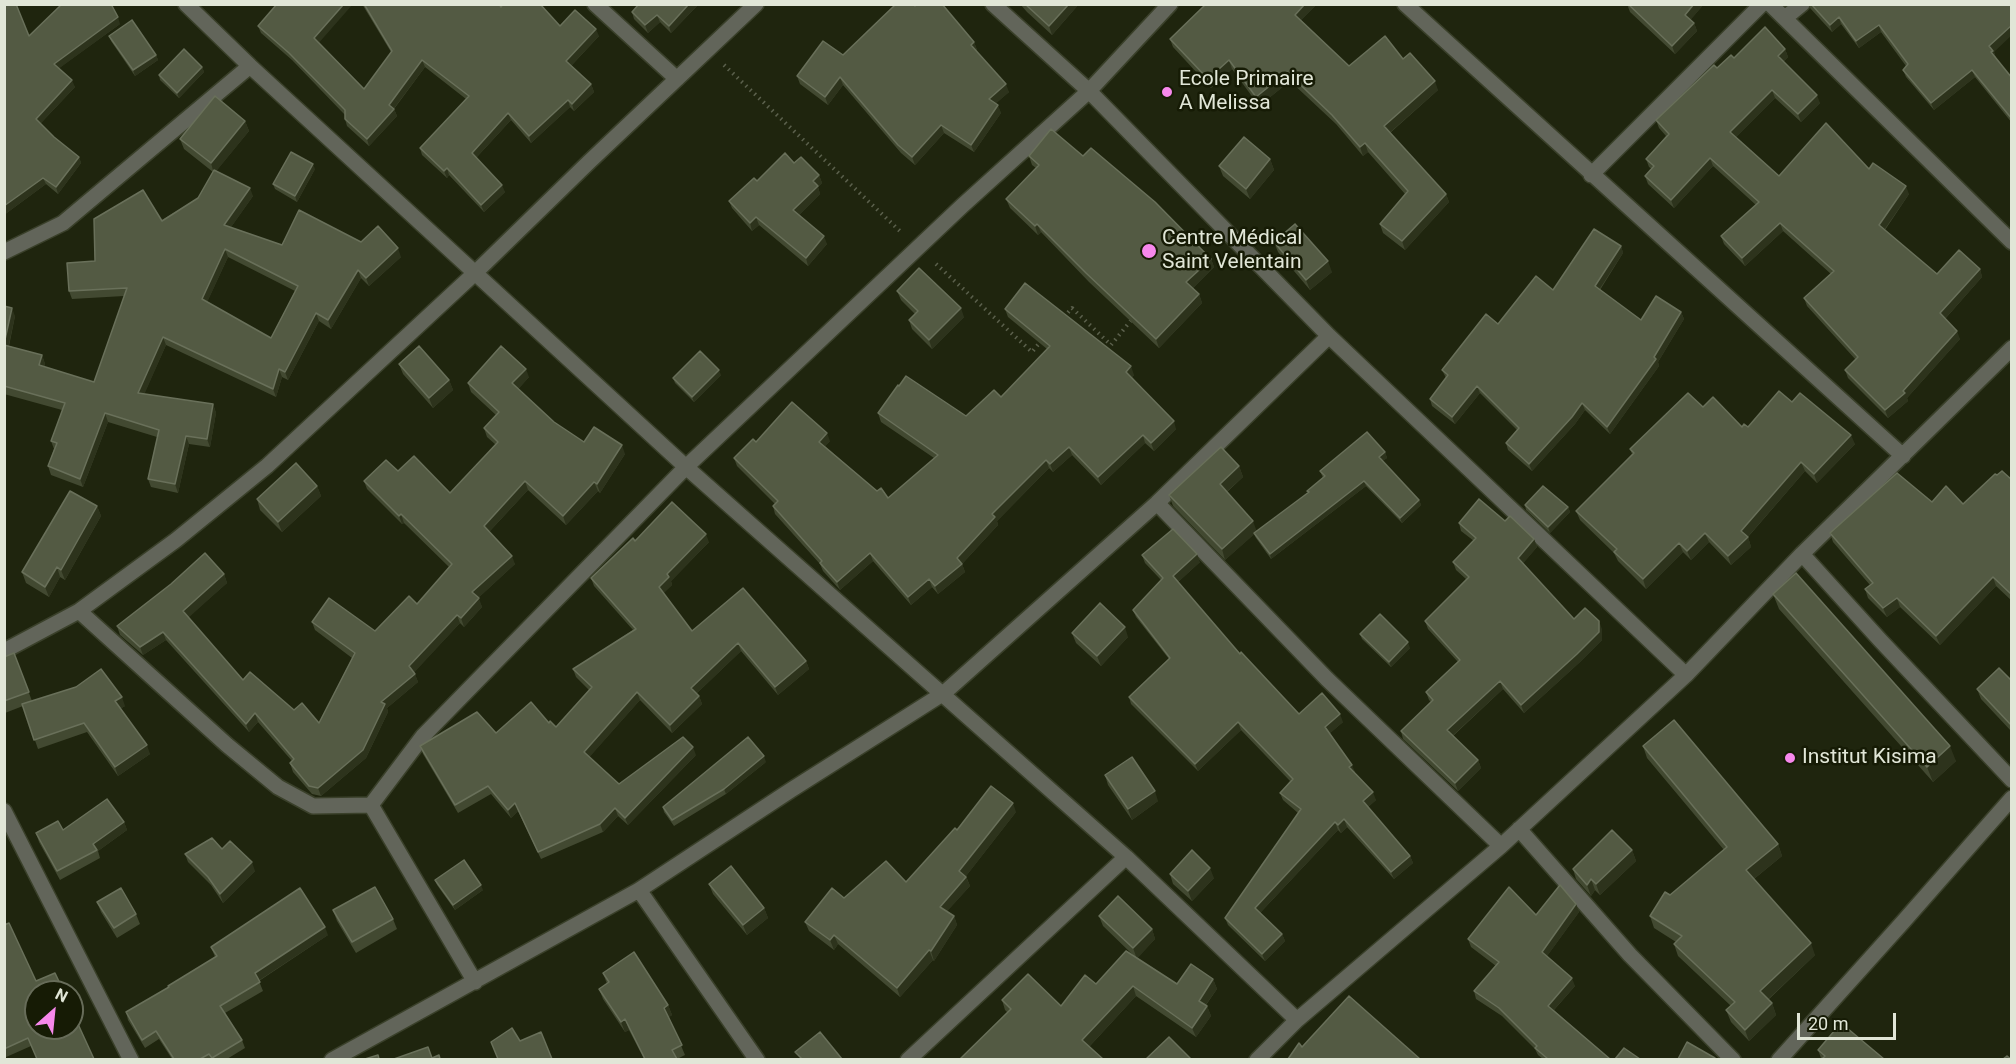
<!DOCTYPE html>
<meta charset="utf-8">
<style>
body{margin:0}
#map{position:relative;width:2016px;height:1064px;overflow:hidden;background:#1f250e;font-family:Roboto,sans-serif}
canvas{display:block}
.frame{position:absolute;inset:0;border:6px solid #e1e6d7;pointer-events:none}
.north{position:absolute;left:24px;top:980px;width:60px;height:60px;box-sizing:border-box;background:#161b05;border:2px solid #676c59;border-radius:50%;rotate:27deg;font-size:16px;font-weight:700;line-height:24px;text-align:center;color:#e1e6d7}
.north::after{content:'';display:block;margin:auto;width:21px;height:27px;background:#f788ec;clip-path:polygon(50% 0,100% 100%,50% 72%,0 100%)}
.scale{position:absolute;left:1797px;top:1013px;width:99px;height:27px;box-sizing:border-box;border:3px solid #e1e6d7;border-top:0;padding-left:8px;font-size:18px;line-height:21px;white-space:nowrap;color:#e1e6d7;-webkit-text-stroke:4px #161b05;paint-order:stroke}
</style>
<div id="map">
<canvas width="2016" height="1064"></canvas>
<div class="frame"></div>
<div class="north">N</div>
<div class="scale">20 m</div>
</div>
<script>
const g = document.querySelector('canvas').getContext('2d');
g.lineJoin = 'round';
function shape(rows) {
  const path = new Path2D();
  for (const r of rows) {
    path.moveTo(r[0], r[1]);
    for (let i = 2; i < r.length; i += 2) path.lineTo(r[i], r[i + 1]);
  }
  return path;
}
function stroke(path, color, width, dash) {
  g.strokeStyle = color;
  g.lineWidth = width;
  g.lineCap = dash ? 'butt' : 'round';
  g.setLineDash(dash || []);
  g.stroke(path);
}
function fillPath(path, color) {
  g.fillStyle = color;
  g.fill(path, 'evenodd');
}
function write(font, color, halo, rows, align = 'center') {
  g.font = font + ' Roboto,sans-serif';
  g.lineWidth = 5;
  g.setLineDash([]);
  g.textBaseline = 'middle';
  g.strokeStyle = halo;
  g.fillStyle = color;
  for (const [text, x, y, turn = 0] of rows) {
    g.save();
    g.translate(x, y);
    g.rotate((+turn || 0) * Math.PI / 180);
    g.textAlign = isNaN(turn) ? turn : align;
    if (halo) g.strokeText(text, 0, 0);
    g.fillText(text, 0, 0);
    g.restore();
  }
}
const path = shape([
 [724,65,902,233],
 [936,264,1032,352,1042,340],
 [1064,317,1072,308,1111,345,1133,318]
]);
const street = shape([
 [186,4,250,66,686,467,1126,857,1297,1020],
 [595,4,677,79],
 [993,4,1089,91,1329,336,1686,675],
 [1405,4,1903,456],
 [1770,4,2012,242],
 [1785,18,1802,4],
 [1591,175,1762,4],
 [4,252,63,223,250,66],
 [1157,503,1327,679,1501,846],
 [1802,554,1880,640,2012,780],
 [79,611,227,745,278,787,313,806,371,805],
 [4,651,79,611,176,540,267,466,475,273,589,162,756,4],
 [4,811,131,1060],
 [1519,829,1630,955,1733,1060],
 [639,890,757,1060],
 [475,982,371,805,423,736,686,467,962,206,1089,91,1170,4],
 [332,1060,639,890,791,790,944,693,1157,503,1329,336],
 [908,1060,1126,857],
 [1257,1060,1297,1020,1501,846,1686,675,1802,554,2012,348],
 [1779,1060,1903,922,2012,798]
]);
const wall = shape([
 [4,4,29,36,120,24,59,68,75,87,40,124,54,137,79,157,81,163,58,194,46,184,4,215],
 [362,4,499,4,501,7,560,26,599,36,571,66,591,84,594,92,574,111,570,107,531,143,511,120,476,158,505,192,484,212,449,175,447,178,422,155,420,148,466,99,425,67,394,109,397,116,369,146,347,126,345,119,345,115,292,60,261,33,258,26,319,42,364,89,391,52],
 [639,4,696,4,697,6,671,33,660,22,648,33,634,19,632,12],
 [1020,4,1079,4,1052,35,1027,12],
 [1206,4,1317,4,1301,20,1349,66,1403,59,1438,90,1390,133,1446,194,1449,202,1405,250,1383,233,1380,224,1405,194,1368,152,1363,156,1336,124,1290,81,1259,106,1232,69,1211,88,1173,47,1170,39],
 [1627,4,1704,4,1690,20,1694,23,1697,31,1675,54,1630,12],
 [1809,4,2012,4,1994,52,1996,58,2012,78,2012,123,1975,77,1934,110,1906,77,1903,70,1906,66,1881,32,1859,48,1841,24,1832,32,1810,8],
 [915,6,974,42,977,50,976,51,1009,92,996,103,1001,113,974,152,944,133,915,165,901,153,843,85,828,105,800,84,797,76,843,55],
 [109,36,156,55,158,60,135,76,111,41],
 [1785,49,1788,57,1783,62,1820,103,1801,122,1775,98,1736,137,1779,176,1869,169,1909,194,1885,230,1937,274,1980,269,1982,277,1945,319,1960,339,1907,398,1908,401,1888,418,1848,378,1845,370,1856,360,1807,306,1804,298,1831,274,1783,231,1745,266,1724,244,1721,236,1756,205,1713,166,1674,208,1648,184,1645,176,1652,169,1649,167,1646,159,1666,136,1659,128,1656,120,1734,58],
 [202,67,204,72,179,98,160,80,159,75],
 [245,121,249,131,216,171,253,196,231,227,282,245,361,242,401,257,369,286,361,278,331,329,319,321,288,380,282,377,276,397,166,345,144,394,213,404,216,413,210,447,189,444,178,493,151,487,148,479,157,437,108,422,83,487,51,475,48,466,54,449,51,441,62,410,4,394,4,306,15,316,9,346,42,355,45,364,44,367,94,382,124,296,72,299,69,291,95,261,198,198,213,172,184,149,180,139],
 [228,257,295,291,271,338,207,302],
 [1029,156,1083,156,1211,259,1214,267,1193,288,1199,294,1202,303,1159,348,1089,282,1041,232,1038,235,1010,208,1006,199,1036,168,1032,165],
 [1270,159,1274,170,1250,199,1223,176,1219,166],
 [794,163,819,175,822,183,818,187,820,194,799,215,827,244,808,266,759,225,752,231,732,208,729,201],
 [315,169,297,202,275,189,273,184],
 [1274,242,1332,272,1310,290,1278,252],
 [1621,246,1623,253,1600,290,1641,320,1681,312,1684,319,1658,362,1659,366,1610,434,1585,410,1575,424,1532,471,1508,450,1506,443,1517,430,1480,393,1455,424,1432,406,1430,399,1446,378,1442,370,1498,324],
 [897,291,964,317,932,349,912,329,909,320,915,314,901,300],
 [1005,309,1134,375,1132,377,1176,429,1154,451,1145,443,1101,485,1072,455,1053,472,1049,468,997,521,998,525,962,564,965,572,938,594,932,587,911,605,873,561,840,590,823,571,820,564,775,514,773,506,775,504,737,466,734,458,830,441,825,446,877,491,888,498,934,458,881,422,878,413,966,416,1001,397,1047,349,1008,317],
 [399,364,449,380,453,390,433,408,403,374],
 [721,375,694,402,675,383,673,378],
 [529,377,518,389,554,422,584,442,625,454,600,493,598,491,566,525,528,490,489,532,515,564,478,598,482,607,464,627,460,623,414,672,418,682,387,708,388,712,366,758,321,796,312,794,293,772,290,763,292,761,258,722,249,732,166,640,143,655,120,635,117,626,171,584,224,574,227,583,188,617,243,680,294,710,319,723,352,658,315,630,312,622,375,631,417,604,449,567,404,523,402,524,367,489,364,481,398,471,450,493,496,445,487,437,484,428,496,415,471,392,468,383],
 [1792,402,1855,444,1817,483,1805,471,1748,537,1751,547,1731,565,1709,542,1691,560,1683,552,1646,589,1618,561,1614,553,1580,520,1576,511,1632,454,1630,449,1703,407,1742,427,1748,427],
 [1385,452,1387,458,1382,461,1419,500,1421,505,1402,523,1366,486,1271,559,1256,538,1254,534,1225,560,1173,506,1169,495,1239,466,1243,477,1227,492,1257,531,1308,493,1307,491,1323,478,1320,471],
 [1997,475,2012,480,2012,601,1996,586,1940,645,1900,607,1887,617,1868,598,1865,589,1870,585,1833,542,1830,533,1932,502,1963,504],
 [317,486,321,496,282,532,260,510,257,499],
 [1525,505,1568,507,1570,512,1550,533,1526,510],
 [97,506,101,516,65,580,60,577,49,597,26,583,22,572],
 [1505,521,1534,539,1537,547,1523,563,1574,619,1602,629,1602,640,1580,662,1524,713,1503,689,1453,736,1478,760,1481,768,1458,791,1403,739,1401,731,1431,702,1429,700,1426,692,1458,662,1428,629,1425,621,1466,579,1456,570,1453,562,1474,541,1461,531,1459,523],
 [635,541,709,542,671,581,672,585,663,593,692,631,806,661,809,669,778,695,741,651,696,694,699,696,702,704,672,733,640,700,589,757,619,784,696,755,628,825,618,816,603,832,541,859,518,811,511,818,491,794,458,813,423,754,420,746,549,723,556,727,589,690,576,677,573,669,633,630,594,586,591,578],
 [1142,555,1200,562,1178,582,1240,654,1299,714,1343,722,1330,733,1355,772,1354,773,1376,800,1368,807,1410,856,1413,863,1394,879,1347,827,1341,833,1338,830,1260,913,1282,934,1285,941,1265,961,1228,925,1225,918,1298,813,1283,800,1280,793,1290,781,1241,730,1198,771,1131,704,1129,697,1169,659,1136,617,1133,610,1161,580,1145,563],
 [1773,594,1956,761,1933,782,1779,609],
 [1072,633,1128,637,1101,666,1076,643],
 [1360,634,1410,648,1391,667,1362,639],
 [14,653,32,701,125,706,120,709,150,754,118,776,87,732,38,749,23,706,5,713,4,712,4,657],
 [2012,681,2012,732,1981,699,1977,689],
 [1643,746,1778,844,1782,856,1754,879,1815,955,1768,1000,1772,1003,1776,1015,1749,1041,1731,1022,1726,1010,1731,1006,1678,956,1674,944,1676,942,1654,928,1650,916,1670,895,1724,850,1647,758],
 [766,762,726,794,674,826,664,812,663,807],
 [1105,775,1158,801,1132,820,1108,785],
 [1016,812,966,876,970,886,947,911,954,916,957,925,934,961,933,960,900,997,838,944,834,950,809,931,805,922,844,898,906,882,957,830],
 [124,822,127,830,98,851,100,858,60,880,39,842,36,833],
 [222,849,255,871,223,903,211,885,188,862,185,854],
 [1632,850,1636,861,1600,895,1595,890,1591,896,1576,879,1573,869],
 [1170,874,1214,878,1192,901,1173,884],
 [435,880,483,890,455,910,437,885],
 [709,884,764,908,768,918,747,935,713,894],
 [97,902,136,914,140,924,117,938,101,912],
 [1576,904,1579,912,1547,956,1575,986,1554,1010,1610,1059,1543,1059,1538,1055,1535,1049,1502,1016,1476,999,1474,991,1496,966,1471,947,1468,939,1536,915],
 [333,910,393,919,397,929,356,953,337,921],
 [1099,916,1152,929,1155,939,1137,958,1177,984,1213,979,1217,989,1206,1005,1207,1006,1211,1016,1196,1037,1136,996,1089,1047,1008,1013,1005,1010,1002,1000,1061,1006,1096,984,1133,955,1103,926],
 [4,925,36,981,94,1059,37,1059,31,1046,4,1058],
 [328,935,259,981,263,991,225,1013,242,1040,245,1048,227,1059,172,1059,159,1039,145,1048,128,1020,126,1012,168,988,215,957,211,947],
 [603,973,668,1005,672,1015,669,1017,685,1055,677,1059,644,1059,629,1030,625,1032,603,999,599,989,607,984],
 [1818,1050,1884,1059,1822,1059,1821,1058]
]);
const shadedWall = shape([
 [344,4,353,4,317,45,314,38],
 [689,4,696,4,697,6,671,33,669,26],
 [1069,4,1079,4,1052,35,1049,26],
 [1305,4,1317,4,1298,23,1295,15],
 [1694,4,1704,4,1688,23,1685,15],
 [657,15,660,22,648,33,645,25],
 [118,17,120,24,57,70,54,64],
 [1839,17,1841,24,1832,32,1830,25],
 [1694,23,1697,31,1675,54,1672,46],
 [1879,25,1881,32,1859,48,1856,41],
 [2012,25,2012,35,1994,52,1996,58,1994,60,1989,46],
 [596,29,599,36,569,68,566,61],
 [974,42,977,50,974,53,971,45],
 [1785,49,1788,57,1781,64,1778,56],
 [156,55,158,60,135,76,133,70],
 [422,60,425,67,392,111,394,109,397,116,369,146,367,139,389,105],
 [1229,60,1232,69,1211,88,1208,79],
 [202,67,204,72,179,98,177,93],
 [1972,70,1975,77,1934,110,1931,103],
 [1287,72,1290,81,1259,106,1256,97],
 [840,77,843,85,828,105,825,97],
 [72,80,75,87,38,126,36,119],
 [1435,81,1438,90,1387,135,1384,126],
 [591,84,594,92,574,111,572,104],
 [1006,84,1009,92,992,107,989,99],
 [1772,90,1775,98,1733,140,1730,132],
 [1817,95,1820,103,1801,122,1798,114],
 [568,100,570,107,531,143,529,136],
 [998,105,1001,113,974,152,971,145],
 [508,113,511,120,474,160,472,153],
 [245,121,249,131,214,174,211,163],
 [941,125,944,133,915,165,912,157],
 [1365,143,1368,152,1363,156,1360,147],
 [79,157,81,163,58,194,56,187],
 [1710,158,1713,166,1674,208,1671,200],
 [1270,159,1274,170,1250,199,1246,189],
 [313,164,315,169,297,202,295,196],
 [447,168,449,175,447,178,444,171],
 [819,175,822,183,818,187,820,194,796,218,793,210,813,181],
 [43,178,46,184,4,215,4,206],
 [502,185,505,192,484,212,481,205],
 [1906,186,1909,194,1882,233,1879,225],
 [250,188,253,196,227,233,224,225],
 [1446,194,1449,202,1405,250,1402,241],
 [756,217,759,225,752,231,750,223],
 [1780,223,1783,231,1745,266,1742,258],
 [1037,224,1041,232,1038,235,1035,226],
 [824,236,827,244,808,266,806,258],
 [1621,246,1623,253,1597,293,1595,286],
 [398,248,401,257,369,286,366,278],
 [225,249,228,257,205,307,202,299],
 [1211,259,1214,267,1190,291,1186,282],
 [1328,261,1332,272,1310,290,1306,280],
 [1980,269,1982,277,1943,321,1940,313],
 [358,270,361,278,331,329,328,320],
 [1199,294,1202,303,1159,348,1156,339],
 [12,308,15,316,7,353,4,344],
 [961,308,964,317,932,349,929,340],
 [1681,312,1684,319,1658,362,1659,366,1610,434,1607,427,1654,357],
 [316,313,319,321,288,380,285,372],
 [1957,331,1960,339,1907,398,1908,401,1888,418,1885,410],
 [163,337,166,345,141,402,138,393],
 [42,355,45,364,42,374,39,365],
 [1131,366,1134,375,1129,380,1126,372],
 [279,369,282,377,276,397,273,389],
 [526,369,529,377,516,392,512,383],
 [719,370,721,375,694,402,692,397],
 [449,380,453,390,433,408,429,398],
 [1477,386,1480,393,1455,424,1452,417],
 [1582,403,1585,410,1575,424,1532,471,1529,464],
 [213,404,216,413,210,447,207,439],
 [105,413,108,422,83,487,80,479],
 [1174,421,1176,429,1154,451,1151,443],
 [827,433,830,441,822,450,819,442],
 [1143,435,1145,443,1101,485,1098,477],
 [1851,435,1855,444,1817,483,1814,474],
 [186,436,189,444,178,493,175,484],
 [622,445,625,454,600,493,597,484],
 [1069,447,1072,455,1053,472,1050,464],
 [1385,452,1387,458,1381,462,1379,457],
 [1046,460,1049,468,997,521,998,525,962,564,965,572,938,594,935,586,957,558,992,514],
 [1801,462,1805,471,1745,540,1748,537,1751,547,1731,565,1728,556,1741,531],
 [1239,466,1243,477,1224,494,1220,484],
 [525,481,528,490,487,534,484,526],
 [1364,481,1366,486,1271,559,1270,554],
 [594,482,598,491,566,525,563,516],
 [317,486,321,496,282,532,278,522],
 [1419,500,1421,505,1402,523,1400,518],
 [97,506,101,516,65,580,61,570],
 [1568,507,1570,512,1550,533,1548,527],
 [401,514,404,523,402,524,399,516],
 [1253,521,1257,532,1225,560,1222,549],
 [1705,533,1709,542,1691,560,1687,551],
 [706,534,709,542,671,581,672,585,662,595,659,587,667,574],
 [1534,539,1537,547,1521,566,1518,558],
 [1679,543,1683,552,1646,589,1643,579],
 [870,553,873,561,840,590,837,582],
 [1197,554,1200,562,1176,584,1173,576],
 [512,556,515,564,475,601,472,592],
 [57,567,60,577,49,597,45,587],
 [224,574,227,583,186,620,183,611],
 [1993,577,1996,586,1940,645,1936,636],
 [929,579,932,587,911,605,908,597],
 [479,598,482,607,464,627,461,618],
 [1897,598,1900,607,1887,617,1883,608],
 [457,615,460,623,412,675,409,666],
 [1599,621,1602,629,1602,640,1580,662,1524,713,1521,705],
 [1125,627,1128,637,1101,666,1097,656],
 [163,632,166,640,143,655,140,647],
 [1408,642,1410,648,1391,667,1389,662],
 [738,643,741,651,694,696,691,688],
 [806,661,809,669,778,695,775,687],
 [415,674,418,682,387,708,388,712,366,758,321,796,318,788,381,702],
 [1500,681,1503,689,1450,738,1447,730],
 [637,692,640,700,587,760,584,752],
 [699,696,702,704,672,733,670,725],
 [122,697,125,706,118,710,115,701],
 [255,713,258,722,249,732,246,724],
 [1340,714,1343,722,1328,735,1325,727],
 [1238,722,1241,730,1198,771,1195,764],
 [147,745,150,754,118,776,115,767],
 [1950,746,1956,761,1933,782,1927,767],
 [693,747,696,755,628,825,625,818],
 [764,756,766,762,726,794,724,789],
 [1478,760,1481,768,1458,791,1455,783],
 [1352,765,1355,772,1352,774,1349,767],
 [1155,791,1158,801,1132,820,1128,809],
 [1373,792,1376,800,1366,809,1363,801],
 [515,803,518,811,511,818,508,810],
 [1013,803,1016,812,963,880,959,871],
 [615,808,618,816,603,832,600,824],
 [1344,819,1347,827,1341,833,1338,825],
 [124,822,127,830,98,851,93,844],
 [1335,822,1338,830,1258,915,1255,908],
 [1778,844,1782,856,1750,882,1746,870],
 [1632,850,1636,861,1600,895,1596,884],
 [1410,856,1413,863,1394,879,1391,872],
 [252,862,255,871,223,903,220,894],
 [1210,868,1214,878,1192,901,1188,891],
 [966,877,970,886,943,916,940,907],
 [1591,879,1595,890,1591,896,1587,885],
 [481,885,483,890,455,910,453,905],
 [1576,904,1579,912,1545,959,1542,952],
 [764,908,768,918,747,935,743,925],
 [954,916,957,925,934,961,931,951],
 [325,927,328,935,258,981,255,973],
 [1152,929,1155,939,1137,959,1133,948],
 [1282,934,1285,941,1265,961,1262,954],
 [834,935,838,944,834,950,830,940],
 [1811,943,1815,955,1764,1003,1760,991],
 [929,950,933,960,900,997,897,988],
 [1572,978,1575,986,1551,1013,1548,1006],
 [1213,979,1217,989,1202,1010,1199,1001],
 [1133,986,1136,996,1086,1050,1082,1040],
 [1772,1003,1776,1015,1749,1041,1745,1030],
 [668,1005,672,1015,668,1018,664,1008],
 [1207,1006,1211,1016,1196,1037,1192,1028],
 [625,1019,629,1030,625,1032,621,1022]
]);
const building = shape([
 [4,4,16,4,29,36,62,4,111,4,118,17,54,64,72,80,36,119,54,137,79,157,56,187,43,178,4,206,4,4],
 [277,4,344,4,314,38,364,89,392,51,364,4,499,4,501,7,503,4,540,4,560,26,575,10,596,29,566,61,591,84,572,104,568,100,529,136,508,113,472,153,502,185,481,205,447,168,444,171,420,148,469,96,422,60,389,105,394,109,367,139,345,119,345,110,289,53,258,26,277,4],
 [639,4,689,4,669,26,657,15,645,25,632,12,639,4],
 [896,4,913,4,915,6,916,4,942,4,974,42,971,45,1006,84,989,99,998,105,971,145,941,125,912,157,898,145,840,77,825,97,797,76,823,41,843,55,896,4],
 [1025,4,1069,4,1049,26,1025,4],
 [1206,4,1305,4,1295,15,1349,66,1385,36,1403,59,1410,53,1435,81,1384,126,1446,194,1402,241,1380,224,1408,191,1365,143,1360,147,1332,115,1287,72,1256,97,1229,60,1208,79,1170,39,1206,4],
 [1628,4,1694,4,1685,15,1694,23,1672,46,1628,4],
 [1811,4,2012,4,2012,25,1989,46,1993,51,1991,52,2012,78,2012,119,1972,70,1931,103,1903,70,1908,64,1879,25,1856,41,1839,17,1830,25,1811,4],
 [132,20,156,55,133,70,109,36,132,20],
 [1765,27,1785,49,1778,56,1817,95,1798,114,1772,90,1730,132,1779,176,1826,123,1869,169,1873,163,1906,186,1879,225,1937,274,1959,250,1980,269,1940,313,1957,331,1903,391,1905,393,1885,410,1845,370,1858,357,1804,298,1834,271,1780,223,1742,258,1721,236,1759,202,1710,158,1671,200,1645,176,1654,166,1646,159,1669,134,1656,120,1714,65,1717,68,1731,55,1734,58,1765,27],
 [184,49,202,67,177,93,159,75,184,49],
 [215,96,245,121,211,163,180,139,215,96],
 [1051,129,1083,156,1091,148,1155,202,1211,259,1186,282,1199,294,1156,339,1086,273,1037,224,1035,226,1006,199,1039,165,1029,156,1051,129],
 [1244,137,1270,159,1246,189,1219,166,1244,137],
 [291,152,313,164,295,196,273,184,291,152],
 [785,153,794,163,801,157,819,175,813,181,818,186,793,210,824,236,806,258,756,217,750,223,729,201,754,178,757,181,785,153],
 [214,170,250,188,224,225,282,245,299,210,361,242,378,226,398,248,366,278,358,270,328,320,316,313,285,372,279,369,273,389,163,337,138,393,213,404,207,439,186,436,175,484,148,479,159,430,105,413,80,479,48,466,57,443,51,441,65,403,4,386,4,345,42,355,39,365,94,382,127,288,69,291,67,263,95,261,94,219,143,190,162,221,198,198,214,170],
 [225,249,298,286,271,338,202,299,225,249],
 [1295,224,1328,261,1306,280,1274,242,1295,224],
 [1594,229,1621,246,1595,286,1641,320,1656,296,1681,312,1654,357,1656,359,1607,427,1582,403,1572,417,1529,464,1506,443,1519,428,1477,386,1452,417,1430,399,1448,375,1442,370,1486,314,1498,324,1536,276,1553,290,1594,229],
 [919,268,961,308,929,340,909,320,918,311,897,291,919,268],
 [1025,283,1131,366,1126,372,1174,421,1151,443,1143,435,1098,477,1069,447,1050,464,1046,460,992,514,995,517,957,558,962,564,935,586,929,579,908,597,870,553,837,582,820,563,822,561,773,506,778,501,734,458,753,439,756,442,792,402,827,433,819,442,877,491,881,488,888,498,938,455,878,413,898,385,899,386,906,376,966,416,994,390,1001,397,1050,346,1005,309,1025,283],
 [4,306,12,308,4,344,4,306],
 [419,346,449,380,429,398,399,364,419,346],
 [501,346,526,369,512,383,554,422,584,442,594,427,622,445,597,484,594,482,563,516,525,481,484,526,512,556,472,592,479,598,461,618,457,615,409,666,415,674,381,702,385,704,363,750,318,788,309,786,290,763,294,759,255,713,246,724,163,632,140,647,117,626,171,584,205,553,224,574,183,611,243,680,250,672,294,710,302,703,319,723,355,653,312,622,329,598,375,631,409,596,417,604,452,564,401,514,399,516,364,481,386,460,398,471,414,456,450,493,498,442,484,428,499,412,468,383,501,346],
 [700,351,719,370,692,397,673,378,700,351],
 [1779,391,1792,402,1800,393,1851,435,1814,474,1801,462,1741,531,1748,537,1728,556,1705,533,1687,551,1679,543,1643,579,1614,552,1617,549,1576,511,1634,453,1630,449,1688,393,1703,407,1713,397,1742,427,1744,424,1748,427,1779,391],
 [1367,432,1385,452,1379,457,1419,500,1400,518,1364,481,1270,554,1254,533,1309,492,1307,491,1325,476,1320,471,1367,432],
 [1221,447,1239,466,1220,484,1253,521,1222,549,1169,495,1221,447],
 [296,463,317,486,278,522,257,499,296,463],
 [2002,471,2012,480,2012,595,1993,577,1936,636,1897,598,1883,608,1865,589,1873,583,1830,533,1897,473,1932,502,1946,486,1963,504,1995,474,1997,475,2002,471],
 [1543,486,1568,507,1548,527,1525,505,1543,486],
 [70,491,97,506,61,570,57,567,45,587,22,572,70,491],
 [1479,499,1505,521,1510,516,1534,539,1518,558,1574,619,1585,608,1599,621,1599,632,1577,654,1521,705,1500,681,1447,730,1478,760,1455,783,1401,731,1433,700,1426,692,1460,660,1425,621,1469,577,1453,562,1476,538,1459,523,1479,499],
 [672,502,706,534,667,574,669,577,659,587,692,631,743,588,806,661,775,687,738,643,691,688,699,696,670,725,637,692,584,752,619,784,683,737,693,747,625,818,615,808,600,824,538,852,515,803,508,810,488,786,455,805,420,746,477,712,496,733,531,702,549,723,550,721,556,727,592,687,573,669,636,629,591,578,633,538,635,541,672,502],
 [1173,529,1197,554,1173,576,1240,654,1241,652,1299,714,1322,693,1340,714,1325,727,1352,765,1349,767,1373,792,1363,801,1410,856,1391,872,1344,819,1338,825,1335,822,1255,908,1282,934,1262,954,1225,918,1301,809,1280,793,1293,779,1238,722,1195,764,1129,697,1170,658,1133,610,1163,578,1142,555,1173,529],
 [1796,573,1950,746,1927,767,1773,594,1796,573],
 [1100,603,1125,627,1097,656,1072,633,1100,603],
 [1380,614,1408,642,1389,662,1360,634,1380,614],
 [14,653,29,692,4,701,4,657,14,653],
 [1999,668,2012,681,2012,726,1977,689,1999,668],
 [101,669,122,697,115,701,147,745,115,767,84,723,34,740,22,704,76,687,101,669],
 [1674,720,1778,844,1746,870,1811,943,1760,991,1772,1003,1745,1030,1726,1010,1735,1002,1674,944,1682,936,1650,916,1665,892,1670,895,1727,847,1643,746,1674,720],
 [748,737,764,756,724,789,672,820,663,807,748,737],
 [1132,757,1155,791,1128,809,1105,775,1132,757],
 [991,786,1013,803,959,871,966,877,940,907,954,916,931,951,929,950,897,988,834,935,830,940,805,922,832,888,844,898,886,861,906,882,955,828,957,830,991,786],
 [107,799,124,822,93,844,97,850,57,871,36,833,58,821,63,830,107,799],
 [1612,830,1632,850,1596,884,1591,879,1587,885,1573,869,1612,830],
 [212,838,222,849,230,841,252,862,220,894,208,877,185,854,212,838],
 [1192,850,1210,868,1188,891,1170,874,1192,850],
 [464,860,481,885,453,905,435,880,464,860],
 [731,866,764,908,743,925,709,884,731,866],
 [1560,885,1576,904,1542,952,1572,978,1548,1006,1610,1059,1548,1059,1535,1048,1537,1046,1499,1008,1474,991,1499,962,1468,939,1509,887,1536,915,1560,885],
 [375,887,393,919,352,942,333,910,375,887],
 [121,888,136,914,114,928,97,902,121,888],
 [300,888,325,927,255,973,260,982,220,1006,242,1040,212,1058,209,1054,200,1059,174,1059,156,1031,142,1040,126,1012,169,987,168,986,217,956,211,947,300,888],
 [1118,896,1152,929,1133,948,1099,916,1118,896],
 [9,923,36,981,55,973,64,992,36,992,36,1028,72,1028,72,1011,94,1059,37,1059,28,1038,4,1049,4,925,9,923],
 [1126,951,1177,984,1191,964,1213,979,1199,1001,1207,1006,1192,1028,1133,986,1082,1040,1103,1059,960,1059,1011,1009,1002,1000,1028,974,1061,1006,1085,975,1096,984,1126,951],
 [634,952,668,1005,664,1008,682,1045,672,1050,677,1059,645,1059,625,1019,621,1022,599,989,609,982,603,973,634,952],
 [1349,996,1420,1059,1288,1059,1299,1043,1302,1047,1349,996],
 [1841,1023,1884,1059,1822,1059,1825,1056,1818,1050,1841,1023],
 [512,1028,520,1041,541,1032,552,1059,498,1059,491,1042,512,1028],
 [820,1032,842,1059,802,1059,795,1052,820,1032],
 [1169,1037,1191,1059,1146,1059,1169,1037],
 [1687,1042,1715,1058,1714,1059,1678,1059,1687,1042],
 [428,1047,432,1058,439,1055,440,1059,394,1059,428,1047],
 [1624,1048,1640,1059,1615,1059,1624,1048],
 [378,1055,379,1059,365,1059,378,1055],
 [2007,1056,2011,1059,2003,1059,2007,1056]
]);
const markers = [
 [1167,92,6,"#f788ec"],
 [1149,251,8,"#f788ec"],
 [1790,758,6,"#f788ec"]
];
const poiNames = [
 ["Ecole Primaire",1179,80],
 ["A Melissa",1179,104],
 ["Centre Médical",1162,239],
 ["Saint Velentain",1162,263],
 ["Institut Kisima",1802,758]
];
stroke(street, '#3a402a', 18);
stroke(path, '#5b604c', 4, [1.5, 4.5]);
stroke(street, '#62655a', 15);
fillPath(wall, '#424931');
fillPath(shadedWall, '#2d331c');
fillPath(building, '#535a43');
stroke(building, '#69705a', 1.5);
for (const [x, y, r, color] of markers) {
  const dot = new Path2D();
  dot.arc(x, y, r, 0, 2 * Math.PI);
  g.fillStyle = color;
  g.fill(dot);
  stroke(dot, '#161b05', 2);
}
write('21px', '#e1e6d7', '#161b05', poiNames, 'left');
</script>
